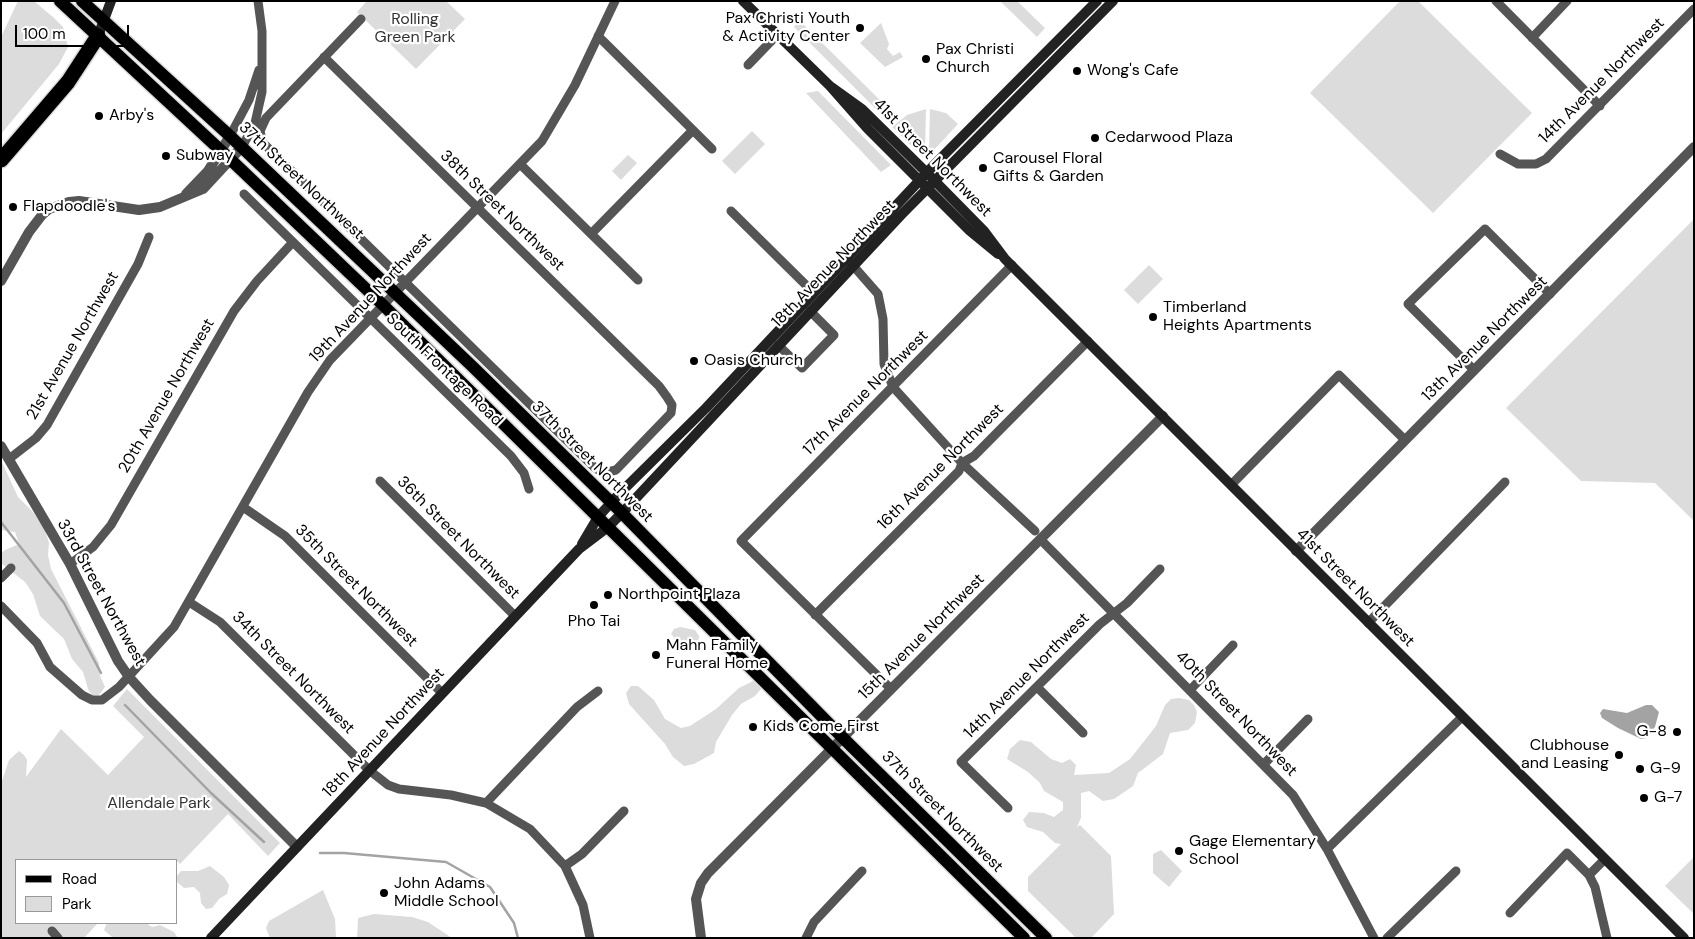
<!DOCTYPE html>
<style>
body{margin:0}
#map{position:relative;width:1695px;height:939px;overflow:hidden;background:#fff;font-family:"DM Sans",sans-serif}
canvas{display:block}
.frame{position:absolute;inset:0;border:2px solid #000;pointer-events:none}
.legend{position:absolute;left:15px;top:859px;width:162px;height:65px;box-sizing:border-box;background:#fff;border:1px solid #999;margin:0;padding:6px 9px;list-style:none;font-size:15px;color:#000}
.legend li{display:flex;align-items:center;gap:10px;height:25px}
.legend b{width:25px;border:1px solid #999}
.scale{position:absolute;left:15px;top:25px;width:114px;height:22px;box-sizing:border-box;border:2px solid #000;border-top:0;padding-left:6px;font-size:15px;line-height:18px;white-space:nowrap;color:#000;-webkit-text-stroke:4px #fff;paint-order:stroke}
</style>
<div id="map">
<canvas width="1695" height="939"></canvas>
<div class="frame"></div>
<ul class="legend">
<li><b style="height:6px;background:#000"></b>Road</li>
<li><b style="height:14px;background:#dcdcdc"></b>Park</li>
</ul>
<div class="scale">100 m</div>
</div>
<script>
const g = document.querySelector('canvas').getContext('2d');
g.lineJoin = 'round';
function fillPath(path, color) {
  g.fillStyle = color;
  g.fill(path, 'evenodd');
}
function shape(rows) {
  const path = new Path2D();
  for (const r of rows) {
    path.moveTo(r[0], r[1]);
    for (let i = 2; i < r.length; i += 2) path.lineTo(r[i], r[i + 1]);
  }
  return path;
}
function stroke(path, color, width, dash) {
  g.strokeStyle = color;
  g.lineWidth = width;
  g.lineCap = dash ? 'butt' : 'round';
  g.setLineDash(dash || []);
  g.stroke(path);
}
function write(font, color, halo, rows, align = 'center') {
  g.font = font + ' "DM Sans",sans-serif';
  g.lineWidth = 4.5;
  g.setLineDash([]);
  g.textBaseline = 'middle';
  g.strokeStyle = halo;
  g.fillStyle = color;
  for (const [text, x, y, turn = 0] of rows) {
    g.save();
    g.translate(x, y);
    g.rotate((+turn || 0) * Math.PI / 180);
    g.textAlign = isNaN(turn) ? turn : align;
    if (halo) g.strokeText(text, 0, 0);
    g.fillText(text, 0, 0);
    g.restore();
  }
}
const green = shape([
 [18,1,34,1,54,18,63,27,68,47,59,64,1,134,1,37],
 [367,1,446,1,465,19,416,69,357,12],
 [1000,1,1017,1,1045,28,1037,37],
 [1400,1,1418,1,1532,113,1433,213,1310,93],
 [799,20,891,111,884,117,794,27],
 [881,23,889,44,887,49,893,56,900,52,903,57,885,67,860,43],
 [818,91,891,165,881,172,806,93],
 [926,109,925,155,923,157,892,127,907,115],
 [930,109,946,113,958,124,931,153,929,151],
 [752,131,765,144,735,174,722,161],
 [628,155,637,163,621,180,612,171],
 [1694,219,1694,521,1655,483,1581,481,1506,408],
 [1149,265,1163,279,1138,304,1124,290],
 [1,460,18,497,33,512,45,530,49,543,48,555,51,569,99,663,100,676,105,687,99,695,92,696,88,689,83,672,72,659,64,639,40,616,33,594,25,582,1,563,1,553,5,550,19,544,15,532,1,530],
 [680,627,695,630,699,636,698,644,694,648,682,647,671,634,674,629],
 [755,680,761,689,755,696,741,704,732,715,716,742,714,753,694,764,684,766,673,757,665,744,629,704,626,693,631,686,638,686,654,700,665,719,681,728,690,726,716,709,739,688],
 [127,689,280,843,268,856,228,814,180,864,176,860,16,860,16,923,98,923,84,938,1,938,1,784,9,760,19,751,24,755,27,760,26,777,61,729,108,775,144,737,113,706],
 [1179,698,1189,700,1194,705,1197,712,1195,723,1188,730,1170,733,1163,754,1138,773,1133,786,1114,799,1103,801,1089,791,1081,793,1081,818,1077,827,1080,825,1111,856,1114,914,1091,938,1076,938,1028,891,1028,877,1061,844,1055,843,1043,832,1027,827,1023,820,1029,812,1044,813,1054,817,1063,810,1063,802,1044,791,1040,783,1028,772,1007,759,1010,749,1020,740,1031,742,1051,759,1062,763,1070,759,1076,765,1074,775,1109,773,1130,759,1156,726,1165,705,1171,699],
 [1161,850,1182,871,1169,887,1153,873,1153,854],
 [1694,857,1694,914,1665,886],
 [210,866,224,877,229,885,227,894,219,899,212,908,206,909,201,903,200,893,194,887,184,888,176,881,176,877,181,871,198,871],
 [323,890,335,919,336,938,270,938,266,928,269,921],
 [374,914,412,917,428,922,452,938,357,938,358,918],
 [107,923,146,923,152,927,160,925,174,932,178,938,113,938,104,930]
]);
const water = shape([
 [1646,705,1652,705,1659,712,1655,727,1647,738,1641,739,1618,728,1602,718,1600,713,1603,709,1627,713]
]);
const stream = shape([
 [1,522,64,603,101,673],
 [125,705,211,793,264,842],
 [320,853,344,853,446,862,490,887,514,923,518,938]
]);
const minor = shape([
 [1496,1,1600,106],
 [598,36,712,149],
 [1532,38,1567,1],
 [324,57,659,386,667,397,672,405,671,413,616,470,603,473,595,468,263,143,260,131,266,118,361,19],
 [748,65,777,35],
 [230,136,249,100,259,70],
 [242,147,255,123,262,92,262,31,258,1],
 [1500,154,1518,164,1536,164,1546,159,1694,9],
 [521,165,638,280],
 [244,194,511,456,524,473,529,489],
 [731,211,814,293],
 [591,234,693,130],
 [849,261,878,294,883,319,884,364,893,387,962,463,1035,531],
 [778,345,802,368,834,335,810,311],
 [1474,370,1408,304,1485,229,1550,294],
 [9,459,36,438,47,425,138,264,149,237],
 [380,481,515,616],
 [1231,485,1339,375,1405,440],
 [243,507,285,536,442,693],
 [1041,540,1293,795,1327,849,1374,938],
 [70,564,93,547,111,525,234,311,257,281,293,242],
 [1,578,11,568],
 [189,602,220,622,369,770,388,785,399,789,451,795,486,803,530,829,565,866,583,905,590,938],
 [1,606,37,643,50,667,82,695,92,700,102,700,119,687,174,627,308,392,330,360,542,141,575,85,615,1],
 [815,615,959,471,962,463,974,456,1088,341],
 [1368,623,1505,482],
 [1037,687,1083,733],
 [891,689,741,541,1012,265],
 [1191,689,1233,645],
 [1264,764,1308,719],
 [486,803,577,707,598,691],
 [1008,808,961,762,1100,624,1127,603,1160,569],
 [1327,849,1462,717],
 [565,866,582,854,624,811],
 [1589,875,1605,859],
 [1510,913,1567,853,1589,875,1595,887,1607,938],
 [52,931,58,938],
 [806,938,814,922,862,871],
 [1387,938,1456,871]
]);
const tertiary = shape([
 [186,194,208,171,230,136],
 [1,281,29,232,42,215,49,209,69,202,79,201,139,210,160,207,203,189,242,147],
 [1,446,70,564,118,661,129,677,150,700,297,847],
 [1296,551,1694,147],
 [701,938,696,899,701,883,708,873,1163,416]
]);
const secondary = shape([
 [743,1,830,86,867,128,970,231,998,254],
 [98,36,111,1],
 [830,86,862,109,927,173,984,231,1005,259,1684,938],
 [582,544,598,517,619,494,706,408,935,164,1097,1],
 [211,938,579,549,608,527,622,513,901,215,1113,1]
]);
const primary = shape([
 [60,1,231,160,383,305,1024,938],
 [82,1,230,136,473,367,617,508,842,737,1046,938]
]);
const motorway = shape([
 [1,160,68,82,98,36]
]);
const markers = [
 [860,28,5,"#000"],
 [926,59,5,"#000"],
 [1077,71,5,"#000"],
 [99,116,5,"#000"],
 [1095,138,5,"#000"],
 [166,156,5,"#000"],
 [983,168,5,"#000"],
 [13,207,5,"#000"],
 [1153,317,5,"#000"],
 [694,361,5,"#000"],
 [608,595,5,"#000"],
 [594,605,5,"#000"],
 [656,655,5,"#000"],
 [753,727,5,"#000"],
 [1677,732,5,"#000"],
 [1619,755,5,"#000"],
 [1640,769,5,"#000"],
 [1644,798,5,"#000"],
 [1179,851,5,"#000"],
 [384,893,5,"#000"]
];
const poiNames = [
 ["Pax Christi Youth",850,19,"right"],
 ["& Activity Center",850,37,"right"],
 ["Pax Christi",936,50],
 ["Church",936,68],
 ["Wong's Cafe",1087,71],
 ["Arby's",109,116],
 ["Cedarwood Plaza",1105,138],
 ["Subway",176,156],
 ["Carousel Floral",993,159],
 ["Gifts & Garden",993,177],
 ["Flapdoodle's",23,207],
 ["Timberland",1163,308],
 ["Heights Apartments",1163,326],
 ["Oasis Church",704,361],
 ["Northpoint Plaza",618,595],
 ["Pho Tai",594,622,"center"],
 ["Mahn Family",666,646],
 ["Funeral Home",666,664],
 ["Kids Come First",763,727],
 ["G-8",1667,732,"right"],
 ["Clubhouse",1609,746,"right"],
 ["and Leasing",1609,764,"right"],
 ["G-9",1650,769],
 ["G-7",1654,798],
 ["Gage Elementary",1189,842],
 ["School",1189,860],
 ["John Adams",394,884],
 ["Middle School",394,902]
];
const parkNames = [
 ["Rolling",415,20],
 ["Green Park",415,38],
 ["Allendale Park",159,804]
];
const streetNames = [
 ["14th Avenue Northwest",1602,81,-45],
 ["41st Street Northwest",932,158,45],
 ["37th Street Northwest",301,181,43],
 ["38th Street Northwest",502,211,44],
 ["18th Avenue Northwest",834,264,-46],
 ["19th Avenue Northwest",371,298,-47],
 ["13th Avenue Northwest",1485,339,-45],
 ["21st Avenue Northwest",73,346,-60],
 ["South Frontage Road",444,370,44],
 ["17th Avenue Northwest",866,393,-45],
 ["20th Avenue Northwest",167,396,-60],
 ["37th Street Northwest",592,462,45],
 ["16th Avenue Northwest",941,467,-45],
 ["36th Street Northwest",458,538,45],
 ["35th Street Northwest",356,586,45],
 ["41st Street Northwest",1355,588,45],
 ["33rd Street Northwest",101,593,61],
 ["15th Avenue Northwest",922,637,-45],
 ["34th Street Northwest",293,673,45],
 ["14th Avenue Northwest",1027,676,-45],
 ["40th Street Northwest",1236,714,46],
 ["18th Avenue Northwest",384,733,-47],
 ["37th Street Northwest",942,812,45]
];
fillPath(green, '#dcdcdc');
fillPath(water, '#a3a3a3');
stroke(stream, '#a3a3a3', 2.5);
stroke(primary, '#dbdbdb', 15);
stroke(motorway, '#dbdbdb', 18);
stroke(minor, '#555', 9);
stroke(tertiary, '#555', 10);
stroke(secondary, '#222', 10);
stroke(primary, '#000', 12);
stroke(motorway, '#000', 15);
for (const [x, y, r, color] of markers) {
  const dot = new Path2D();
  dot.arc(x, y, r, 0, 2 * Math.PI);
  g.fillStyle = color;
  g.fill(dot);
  stroke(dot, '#fff', 2);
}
write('16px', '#000', '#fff', poiNames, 'left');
write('16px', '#333', '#fff', parkNames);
write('16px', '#000', '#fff', streetNames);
</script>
